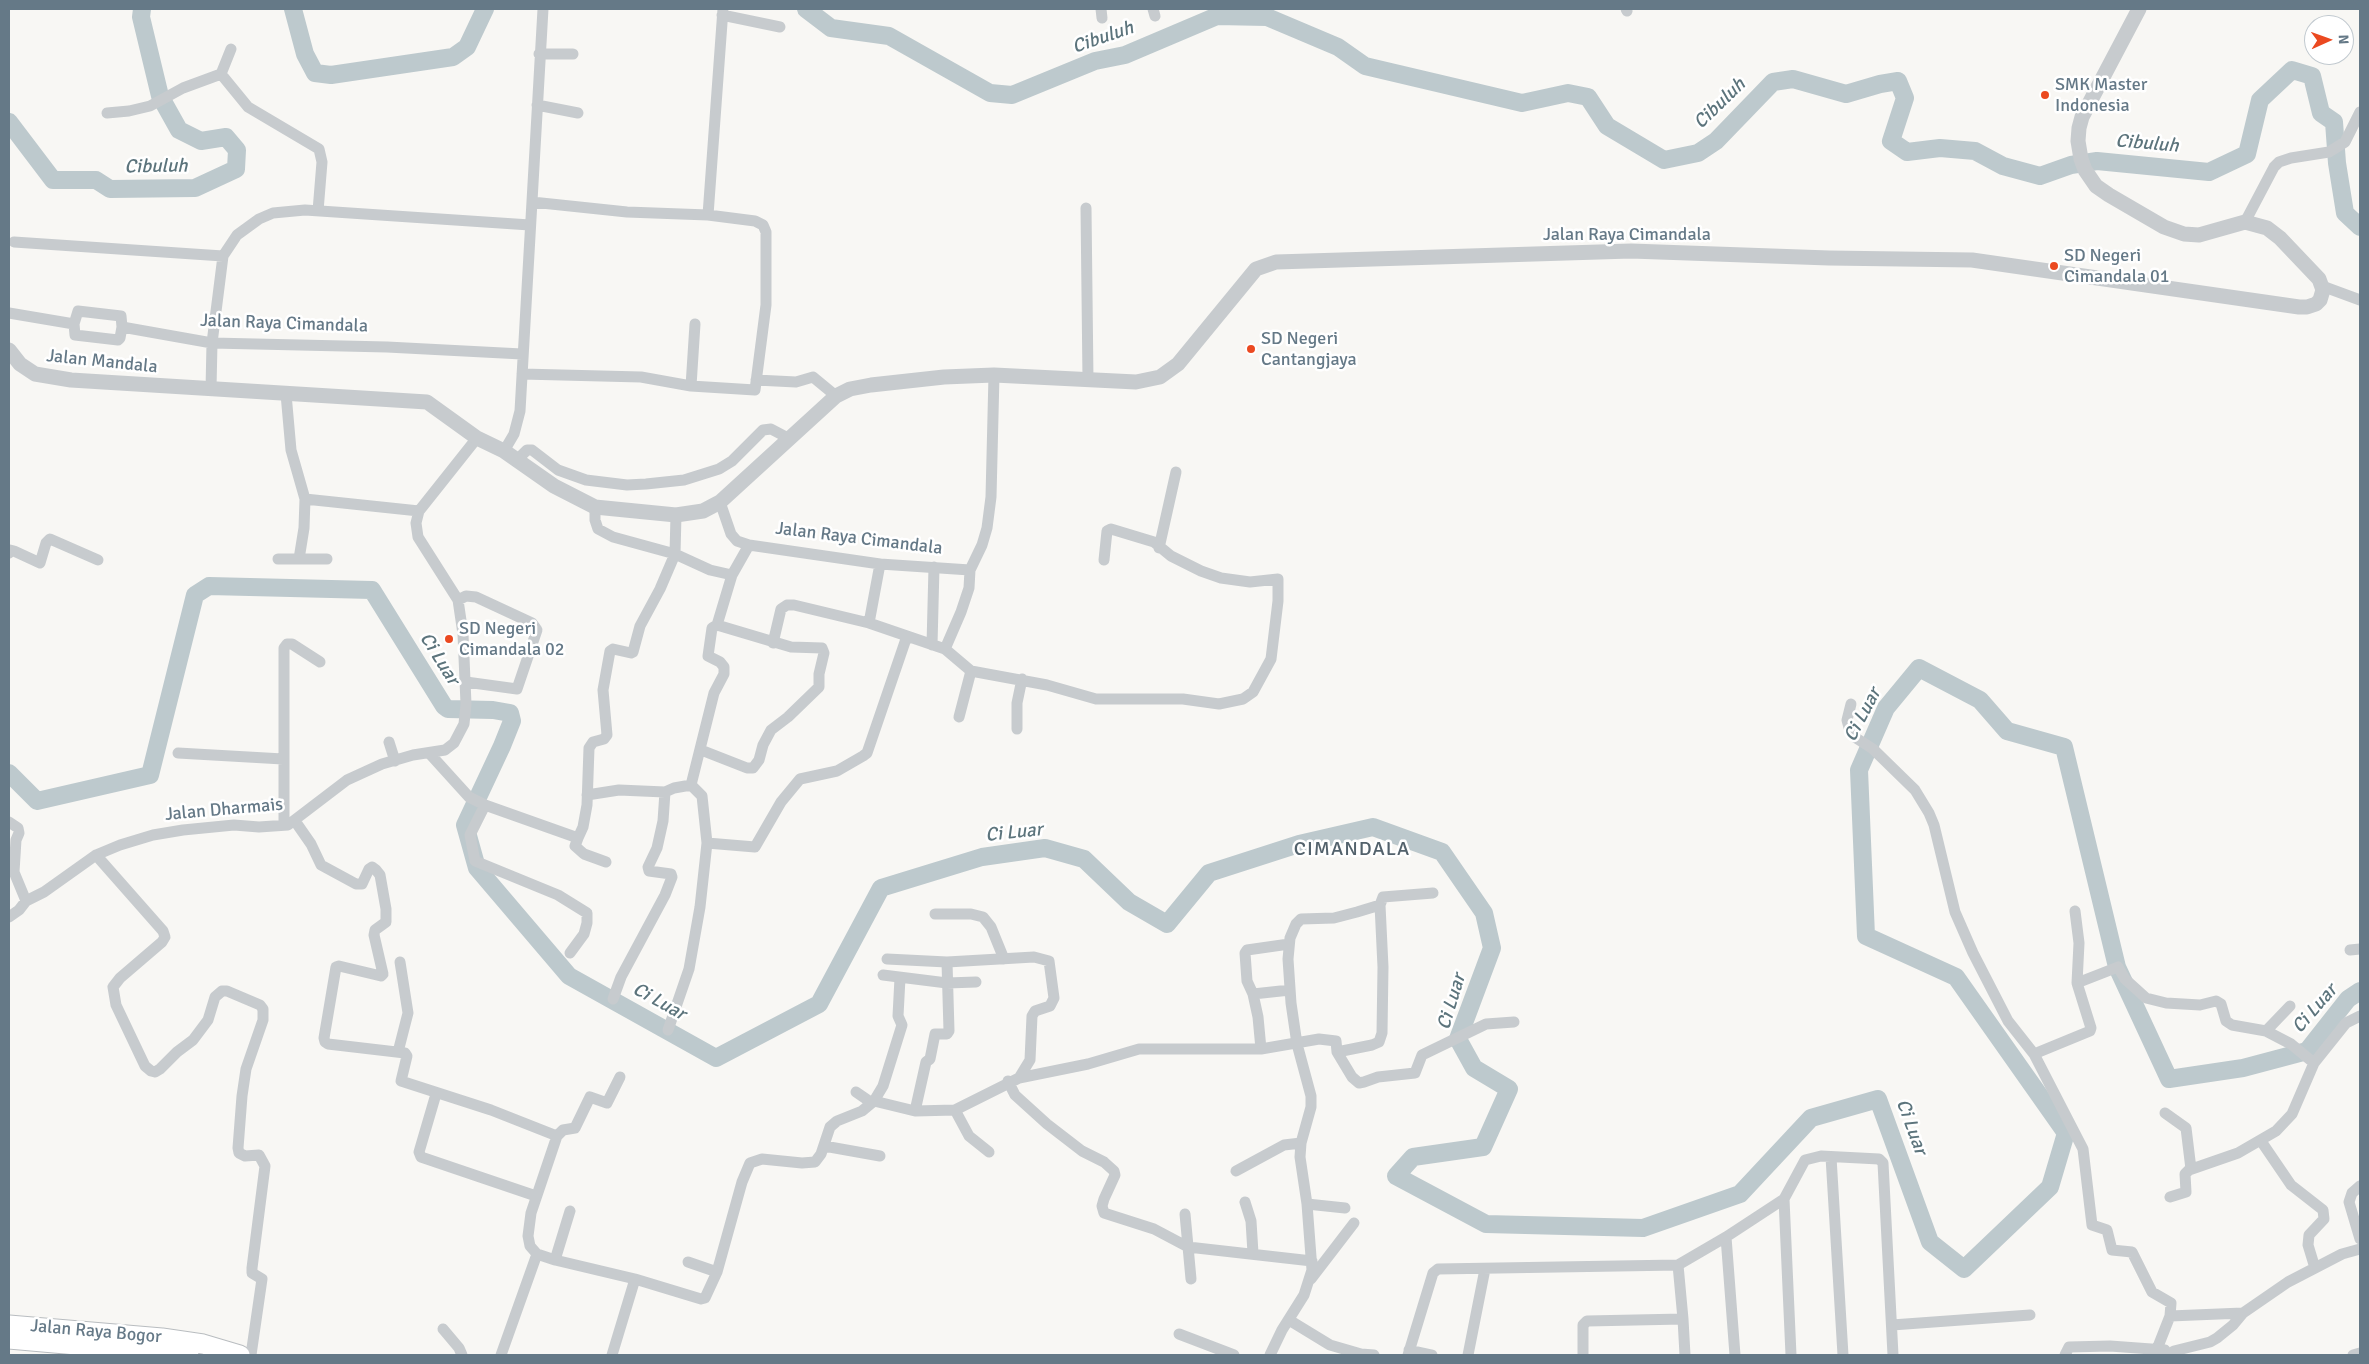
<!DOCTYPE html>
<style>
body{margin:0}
#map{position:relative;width:2369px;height:1364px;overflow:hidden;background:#f8f7f4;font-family:Signika,sans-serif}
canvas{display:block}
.frame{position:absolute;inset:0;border:10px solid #657987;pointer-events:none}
.north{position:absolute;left:2304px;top:15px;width:50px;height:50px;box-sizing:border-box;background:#fff;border:1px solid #c1c9cf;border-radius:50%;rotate:88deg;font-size:14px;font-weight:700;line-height:20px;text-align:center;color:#657987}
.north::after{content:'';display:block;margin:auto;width:18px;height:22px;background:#eb4920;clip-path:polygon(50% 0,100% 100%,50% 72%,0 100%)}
</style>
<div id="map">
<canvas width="2369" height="1364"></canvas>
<div class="frame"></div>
<div class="north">N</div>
</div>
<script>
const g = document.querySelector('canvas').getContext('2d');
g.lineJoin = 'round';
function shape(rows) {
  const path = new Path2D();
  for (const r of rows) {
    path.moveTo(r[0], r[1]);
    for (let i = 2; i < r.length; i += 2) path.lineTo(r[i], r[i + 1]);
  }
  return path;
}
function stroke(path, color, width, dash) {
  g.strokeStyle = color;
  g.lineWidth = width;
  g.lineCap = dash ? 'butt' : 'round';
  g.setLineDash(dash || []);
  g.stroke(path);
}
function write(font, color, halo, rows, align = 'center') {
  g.font = font + ' Signika,sans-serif';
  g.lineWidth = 5;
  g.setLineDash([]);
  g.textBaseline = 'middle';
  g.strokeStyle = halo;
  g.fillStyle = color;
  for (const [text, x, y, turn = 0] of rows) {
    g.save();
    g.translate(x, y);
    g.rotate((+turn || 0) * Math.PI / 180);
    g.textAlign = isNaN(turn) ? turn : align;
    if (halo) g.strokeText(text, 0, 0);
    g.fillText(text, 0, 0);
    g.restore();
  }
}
const river = shape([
 [293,9,305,54,315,73,331,75,453,57,467,47,485,9],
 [806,9,831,28,889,36,990,93,1012,95,1095,61,1125,55,1217,16,1267,17,1338,47,1365,66,1522,103,1568,93,1588,97,1607,126,1664,160,1698,153,1716,141,1773,82,1793,79,1846,94,1880,84,1898,81,1905,98,1891,141,1907,152,1940,148,1975,151,2003,166,2040,176,2071,165,2097,161,2209,172,2247,154,2260,100,2292,70,2312,76,2321,113,2334,122,2337,163,2345,213,2360,227],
 [9,122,53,180,96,180,110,189,195,188,236,169,237,150,226,137,201,141,179,130,160,96,141,17,142,9],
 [9,773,37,801,150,775,195,595,209,586,372,590,444,706,448,709,493,710,510,713,512,721,502,746,465,825,477,868,569,976,716,1058,819,1004,881,888,982,857,1045,848,1084,859,1129,902,1167,924,1209,873,1299,844,1373,827,1442,852,1484,913,1492,948,1458,1039,1474,1068,1509,1089,1483,1147,1413,1157,1396,1176,1486,1224,1643,1228,1740,1194,1811,1118,1878,1099,1930,1242,1964,1269,2050,1187,2066,1133,1956,977,1866,936,1859,770,1886,708,1919,668,1980,700,2007,731,2064,747,2117,967,2169,1079,2243,1068,2307,1051,2348,999,2360,991]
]);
const minor = shape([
 [1101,9,1102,18],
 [1153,9,1155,16],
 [1626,9,1627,11],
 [722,15,780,27],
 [539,54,573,54],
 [221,74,248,107,319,149,322,162,318,211],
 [537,105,578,113],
 [107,113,129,111,150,106,183,88,221,74,231,49],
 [1086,208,1088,380],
 [708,215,723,9],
 [2245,222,2274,167,2279,162,2291,158,2329,152,2345,142,2360,112],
 [14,242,223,256,237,235,259,219,273,213,305,210,530,225],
 [2322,286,2360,300],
 [9,313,74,324,78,311,121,316,122,327,212,343,387,347,522,354],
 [74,324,75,335,118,340,120,338,122,327],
 [522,374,641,377,691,386,755,390,766,305,766,232,763,225,755,221,708,215,627,212,532,202],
 [756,380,796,382,813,377,836,396],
 [691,386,695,324],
 [211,389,212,343,223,256],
 [504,451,514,434,520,411,543,9],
 [516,461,527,450,532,450,558,470,586,480,627,485,646,484,684,480,719,469,732,461,763,430,771,429,790,439],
 [305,499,419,511],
 [720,502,731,534,737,541,749,545,880,564,970,570,982,545,987,528,991,497,994,375],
 [595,507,595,520,598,529,613,537,675,554,710,570,732,575],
 [1159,548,1176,472],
 [9,553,10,550,14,551,40,563,46,543,50,539,98,560],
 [278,559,299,559,304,528,305,499,291,450,286,394],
 [299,559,327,559],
 [458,600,466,596,476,597,532,623,537,630,517,689,466,682],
 [869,623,880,564],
 [773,643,781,609,787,605,794,605,869,623,945,649,971,671,1047,685,1096,699,1183,699,1219,704,1243,699,1253,692,1271,659,1278,601,1278,579,1250,582,1221,578,1201,571,1171,556,1154,542,1111,529,1107,531,1104,560],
 [932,645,934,567],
 [945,649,961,612,969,588,970,570],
 [1851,704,1847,720,1850,731,1856,738,1873,749,1915,790,1929,813,1934,825,1955,912,1973,953,2008,1021,2034,1054,2083,1149,2092,1225,2107,1230,2112,1250,2132,1252,2152,1292,2171,1303,2170,1316,2157,1349],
 [959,717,971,671],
 [1017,729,1017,703,1022,679],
 [389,742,395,761],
 [701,750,747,768,753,768,759,760,763,745,771,730,788,717,819,687,819,674,824,653,822,648,791,647,717,625],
 [178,753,283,759],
 [430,754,469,797,485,805,578,838,583,827,587,805,589,748,593,742,604,739,607,735,603,690,610,651,613,649,631,653,633,652,640,626,660,589,675,554,676,515],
 [691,785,714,693,724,674,724,667,720,662,708,656,712,628,717,625,732,575,749,545],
 [665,792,674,788,691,785],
 [587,795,619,790,665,792],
 [485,805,470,835,475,861,558,895,587,913,587,923,584,934,570,953],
 [295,821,311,844,321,865,356,884,362,884,369,869,372,867,376,870,380,875,386,909,386,922,375,930,374,935,383,974,381,976,339,966,336,967,324,1038,325,1042,328,1044,405,1053,407,1056,401,1081,491,1110,557,1136],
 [9,822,18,828,19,833,16,840,14,872,26,901],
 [284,825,284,648,287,644,292,644,320,662],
 [578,838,575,846,584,854,606,862],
 [707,843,755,847,781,802,800,779,837,771,863,756,867,753,907,636],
 [96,855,163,931,165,937,162,942,120,978,113,987,116,1005,145,1066,151,1071,155,1072,160,1069,177,1052,193,1040,208,1020,215,997,222,991,227,991,260,1005,263,1009,263,1020,246,1069,242,1096,238,1148,239,1153,245,1156,259,1155,265,1166,252,1268,252,1273,262,1279,251,1355],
 [2075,911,2079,943,2077,983],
 [935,914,971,914,983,917,991,927,1004,959],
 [9,917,19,910,26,901,44,892,96,855,120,845,153,835,183,830,234,825,259,827,288,825,347,780,382,764,413,755,445,750,454,743,464,724,466,704,463,634,458,600,418,537,416,523,419,511,477,438],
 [1289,944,1247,950,1245,953,1247,981,1253,994,1290,990],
 [2350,950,2360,949],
 [887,959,947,962,1034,957,1049,961,1054,998,1050,1006,1035,1011,1032,1016,1030,1060,1019,1078],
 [883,975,947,983,976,982],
 [1253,994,1258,1017,1261,1049],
 [613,999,621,977,665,895,672,877,671,874,649,871,648,867,657,848,663,821,665,792],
 [668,1030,689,969,700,907,707,843,702,796,691,785],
 [2266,1031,2290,1006],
 [398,1052,408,1013,400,962],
 [1337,1052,1372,1045,1379,1042,1382,1033,1383,967,1380,905],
 [2034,1054,2090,1031,2091,1028,2077,983,2118,967,2125,979,2146,998,2166,1003,2200,1005,2216,1001,2221,1004,2226,1021,2232,1025,2266,1031,2291,1044,2314,1063],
 [620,1077,607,1103,590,1097,575,1128,563,1130,557,1136,531,1213,528,1236,530,1246,537,1254,555,1260,635,1279,701,1299,705,1298,717,1272,742,1182,750,1163,762,1159,802,1163,815,1162,821,1154,830,1127,837,1121,862,1111,874,1101,915,1111,955,1110,1019,1078,1088,1064,1139,1049,1261,1049,1319,1039,1336,1041,1337,1052,1352,1077,1359,1083,1364,1082,1378,1077,1415,1073,1422,1055,1486,1024,1514,1022],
 [1008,1081,1015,1095,1047,1124,1082,1151,1104,1162,1114,1171,1115,1175,1104,1199,1102,1206,1104,1213,1154,1229,1188,1247,1312,1261],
 [856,1092,872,1103],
 [436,1094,419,1152,421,1157,536,1196],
 [874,1101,883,1086,902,1025,898,1016,900,978],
 [955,1110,969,1136,989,1152],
 [915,1111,926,1062,930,1059,935,1034,947,1034,949,1031,947,962],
 [2165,1113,2186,1128,2191,1169],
 [2261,1141,2291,1185,2323,1210,2324,1219,2309,1235,2308,1245,2315,1268],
 [824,1146,880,1156],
 [1831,1157,1843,1355],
 [1236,1171,1284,1145,1301,1143],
 [2360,1186,2352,1193,2349,1202,2360,1239],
 [2170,1197,2186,1192,2185,1174,2189,1170,2238,1153,2276,1131,2292,1114,2314,1063,2346,1023,2360,1016],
 [1784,1199,1791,1355],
 [1245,1202,1251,1221,1253,1253],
 [1307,1204,1345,1208],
 [1185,1214,1191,1279],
 [1726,1237,1735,1355],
 [555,1260,570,1211],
 [688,1262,717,1272],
 [1311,1279,1354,1223],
 [2170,1316,2243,1313],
 [1683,1319,1685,1355],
 [1289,1320,1330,1345,1361,1354,1374,1355],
 [1892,1325,2030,1315],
 [443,1329,459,1348,462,1355],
 [1179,1334,1234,1355],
 [1409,1350,1432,1355],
 [501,1355,537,1254],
 [612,1355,635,1279],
 [1270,1355,1282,1330,1304,1295,1312,1270,1307,1204,1300,1157,1301,1143,1311,1107,1311,1096,1297,1044,1291,1003,1288,959,1290,938,1296,924,1301,919,1334,918,1357,912,1380,905,1383,897,1433,893],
 [1408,1355,1433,1273,1438,1269,1678,1265,1726,1237,1784,1199,1805,1160,1821,1156,1879,1159,1883,1163,1893,1355],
 [1468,1355,1485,1269],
 [1583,1355,1583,1325,1587,1321,1683,1319,1678,1265],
 [2065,1355,2069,1347,2110,1346,2165,1350],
 [2174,1355,2174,1351,2210,1342,2217,1338,2233,1325,2243,1313,2288,1282,2342,1254,2360,1249],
 [2353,1355,2360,1353]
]);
const tertiary = shape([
 [9,350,20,364,35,374,71,380,427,402,477,438,504,451,554,486,595,507,676,515,703,511,720,502,836,396,850,389,871,385,944,377,994,375,1136,382,1160,377,1178,364,1256,269,1276,262,1631,251,1829,258,1972,260,2299,307,2307,307,2316,304,2320,300,2323,290,2319,279,2280,238,2267,228,2245,222,2199,235,2184,234,2164,227,2109,195,2096,186,2085,170,2081,159,2078,141,2079,128,2082,117,2139,9]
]);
const trunk = shape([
 [9,1325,162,1338,203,1344,240,1355],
 [9,1339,189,1355]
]);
const markers = [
 [2045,95,5,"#eb4920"],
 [2054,266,5,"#eb4920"],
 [1251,349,5,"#eb4920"],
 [449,639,5,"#eb4920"]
];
const poiNames = [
 ["SMK Master",2055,85],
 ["Indonesia",2055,106],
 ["SD Negeri",2064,256],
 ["Cimandala 01",2064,277],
 ["SD Negeri",1261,339],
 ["Cantangjaya",1261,360],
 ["SD Negeri",459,629],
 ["Cimandala 02",459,650]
];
const streetNames = [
 ["Jalan Raya Cimandala",1627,235],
 ["Jalan Raya Cimandala",284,324,2],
 ["Jalan Mandala",102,362,6],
 ["Jalan Raya Cimandala",859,539,7],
 ["Jalan Dharmais",224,810,-5],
 ["Jalan Raya Bogor",96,1332,5]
];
const waterNames = [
 ["Cibuluh",1103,38,-19],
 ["Cibuluh",1720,104,-44],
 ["Cibuluh",2147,144,5],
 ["Cibuluh",156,167,-1],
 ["Ci Luar",439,659,58],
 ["Ci Luar",1863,715,-62],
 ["Ci Luar",1014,833,-6],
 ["Ci Luar",659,1002,29],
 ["Ci Luar",1452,1002,-73],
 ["Ci Luar",2315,1009,-49],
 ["Ci Luar",1911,1127,70]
];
const quarterNames = [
 ["CIMANDALA",1352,850]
];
stroke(river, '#bdc9cd', 18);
stroke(trunk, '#b9bdc0', 21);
stroke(minor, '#c7cbce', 11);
stroke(tertiary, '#c7cbce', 15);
stroke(trunk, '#fff', 19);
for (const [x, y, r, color] of markers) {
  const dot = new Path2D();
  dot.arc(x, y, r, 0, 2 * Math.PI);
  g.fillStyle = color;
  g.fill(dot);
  stroke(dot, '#fff', 2);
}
write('18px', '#657987', '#fff', poiNames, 'left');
write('18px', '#657987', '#fff', streetNames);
write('italic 19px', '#5c747c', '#fff', waterNames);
g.letterSpacing = '1px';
write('20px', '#53626c', '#fff', quarterNames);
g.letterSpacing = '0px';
</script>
